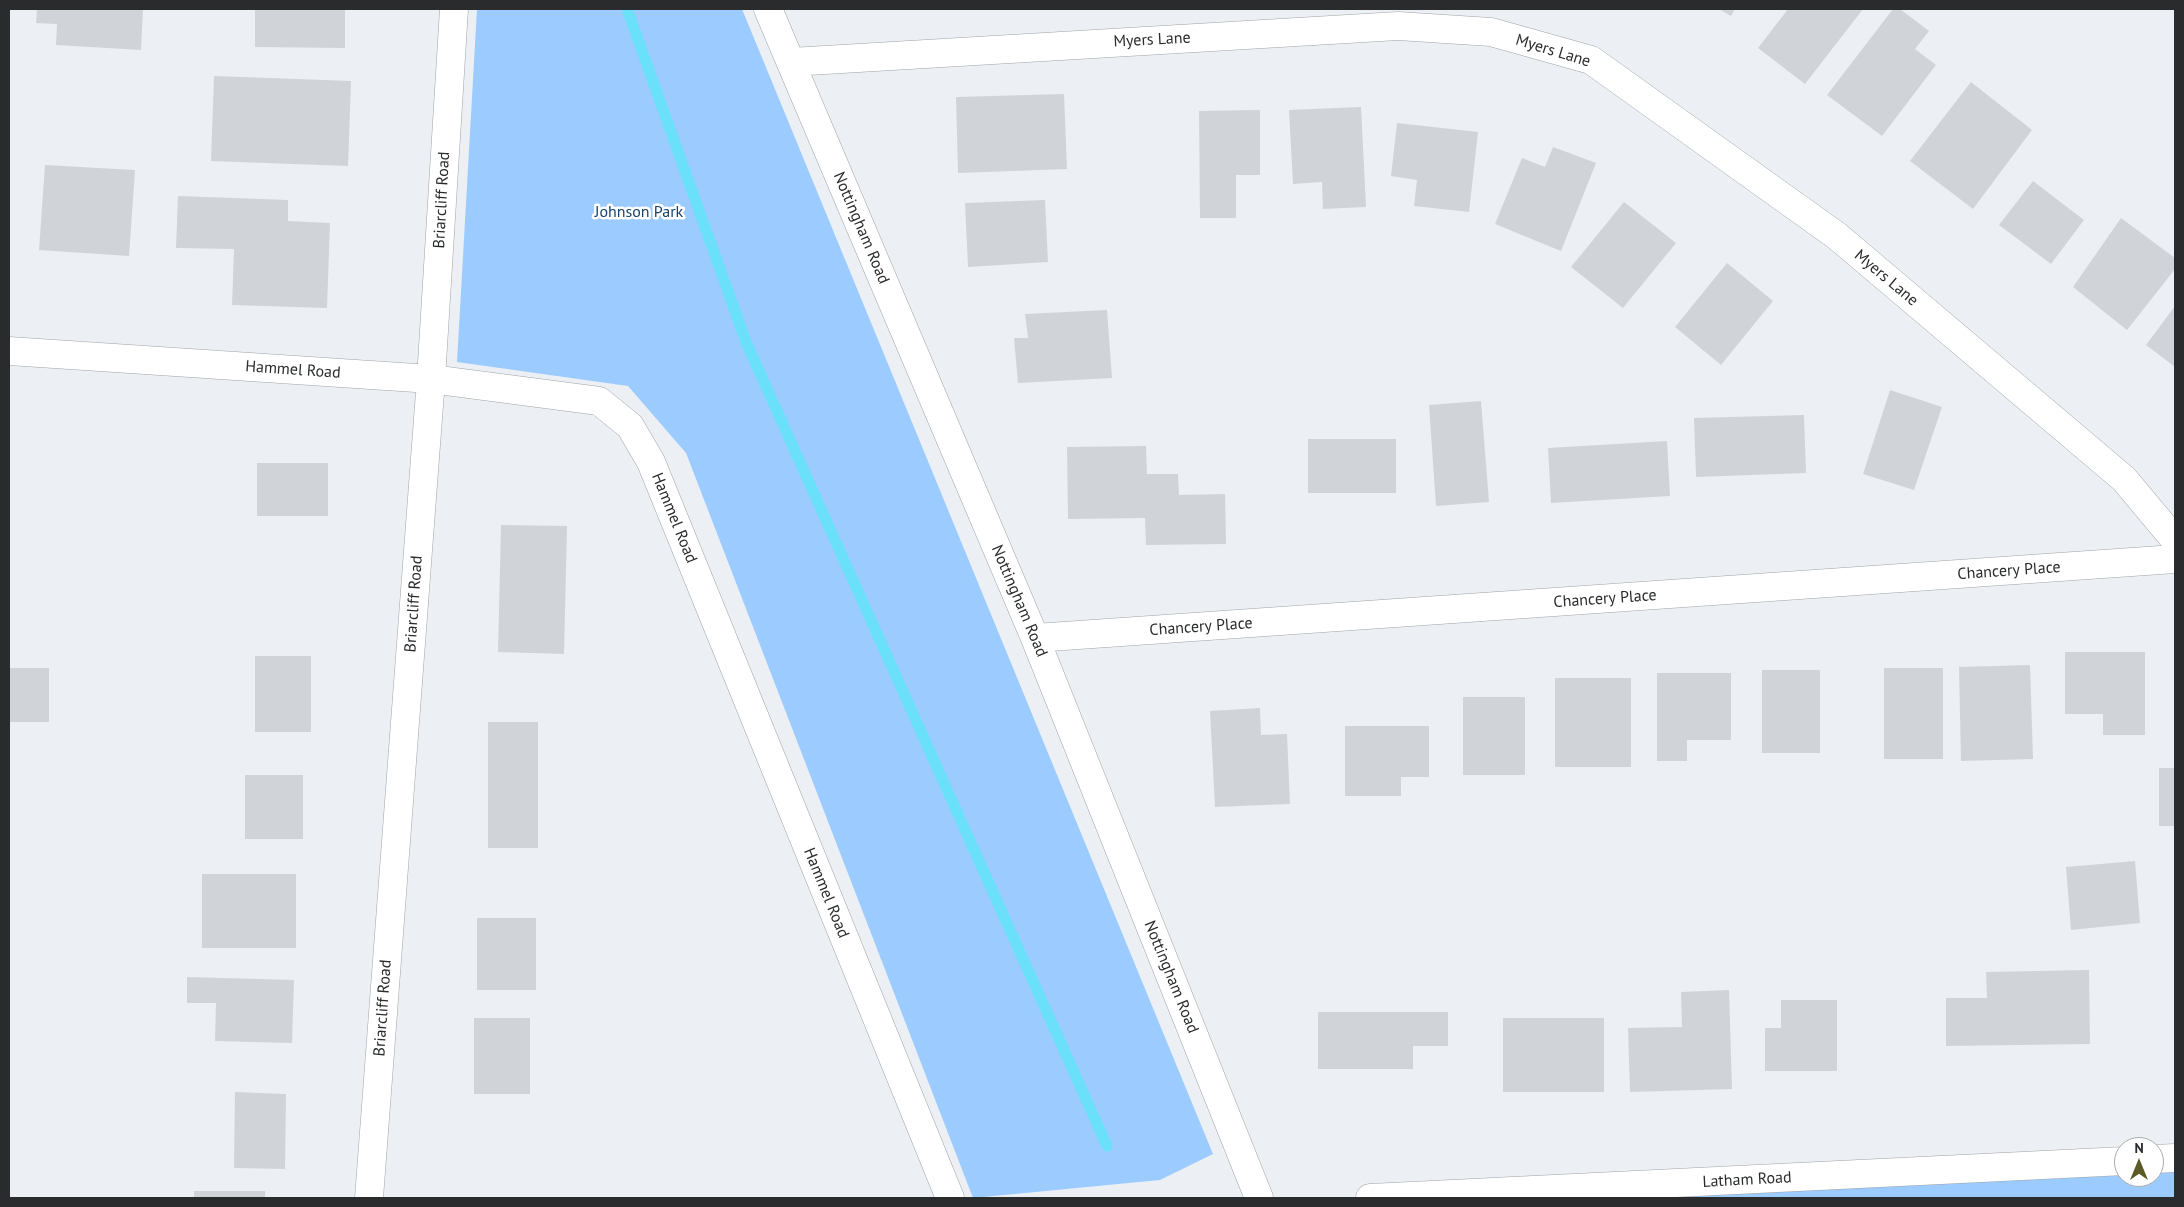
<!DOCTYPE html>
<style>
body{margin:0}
#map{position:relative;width:2184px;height:1207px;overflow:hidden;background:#ecf0f5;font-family:"PT Sans",sans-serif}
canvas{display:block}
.frame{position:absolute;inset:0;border:10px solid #292b2d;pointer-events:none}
.north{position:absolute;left:2114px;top:1137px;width:50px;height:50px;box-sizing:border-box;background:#fff;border:1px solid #a9aaab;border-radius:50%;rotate:0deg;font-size:14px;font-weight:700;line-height:20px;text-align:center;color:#292b2d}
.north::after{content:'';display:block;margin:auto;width:18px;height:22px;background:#5c5a27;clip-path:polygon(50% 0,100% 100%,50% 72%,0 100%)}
</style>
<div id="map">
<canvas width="2184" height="1207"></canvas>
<div class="frame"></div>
<div class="north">N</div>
</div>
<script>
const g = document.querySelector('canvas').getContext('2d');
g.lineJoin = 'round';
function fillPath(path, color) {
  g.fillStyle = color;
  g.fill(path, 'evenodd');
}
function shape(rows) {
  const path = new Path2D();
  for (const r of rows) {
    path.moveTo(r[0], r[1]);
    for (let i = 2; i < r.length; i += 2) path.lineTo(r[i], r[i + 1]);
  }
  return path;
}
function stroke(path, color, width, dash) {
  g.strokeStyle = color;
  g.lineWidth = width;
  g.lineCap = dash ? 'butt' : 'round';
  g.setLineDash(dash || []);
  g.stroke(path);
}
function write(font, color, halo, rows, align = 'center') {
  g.font = font + ' "PT Sans",sans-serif';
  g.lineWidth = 5;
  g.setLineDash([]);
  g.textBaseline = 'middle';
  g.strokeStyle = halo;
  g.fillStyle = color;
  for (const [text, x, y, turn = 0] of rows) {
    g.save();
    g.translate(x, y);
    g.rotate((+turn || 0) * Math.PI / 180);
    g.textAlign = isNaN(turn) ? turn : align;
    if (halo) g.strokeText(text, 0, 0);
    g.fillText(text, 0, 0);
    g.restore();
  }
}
const green = shape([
 [477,9,742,9,1213,1154,1160,1180,973,1198,686,453,628,386,457,362],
 [2175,1158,2175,1198,1370,1198,2124,1161,2124,1177,2154,1177,2154,1159]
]);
const stream = shape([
 [627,9,746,342,1107,1146]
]);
const building = shape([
 [37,9,143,9,141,50,56,45,57,24,36,23],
 [255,9,345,9,345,48,255,47],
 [1719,9,1735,9,1731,16],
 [1788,9,1863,9,1805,84,1758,48],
 [1893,9,1900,9,1929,31,1915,49,1936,65,1882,136,1827,95],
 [214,76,351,81,348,166,211,161],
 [1971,82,2032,130,1973,209,1910,161],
 [1064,94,1067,169,958,173,956,97],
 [1361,107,1366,207,1323,209,1322,182,1293,184,1289,110],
 [1260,110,1260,175,1236,175,1236,218,1200,218,1199,111],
 [1397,123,1478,132,1469,212,1414,206,1417,180,1391,176],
 [1553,147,1596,163,1561,251,1495,224,1522,158,1545,167],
 [45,165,135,170,129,256,39,250],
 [2033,181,2084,220,2051,264,1999,225],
 [178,196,288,200,288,221,330,223,327,308,232,305,234,249,176,248],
 [1045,200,1048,262,968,267,965,203],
 [1624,202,1676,243,1623,308,1571,267],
 [2121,218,2175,258,2175,269,2127,330,2073,287],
 [1727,263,1773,301,1721,365,1675,327],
 [2175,306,2175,367,2146,345],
 [1107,310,1112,378,1018,383,1014,338,1028,338,1025,314],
 [1890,390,1942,407,1914,490,1863,474],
 [1481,401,1489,502,1436,506,1429,405],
 [1804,415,1806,473,1696,477,1694,418],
 [1308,439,1396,439,1396,493,1308,493],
 [1667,441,1670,496,1551,503,1548,448],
 [1146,446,1147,474,1178,474,1179,495,1225,494,1226,544,1146,545,1145,518,1068,519,1067,447],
 [257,463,328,463,328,516,257,516],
 [501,525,567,526,564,654,498,652],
 [2065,652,2145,652,2145,735,2103,735,2103,714,2065,714],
 [255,656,311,656,311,732,255,732],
 [2030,665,2033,759,1961,761,1959,667],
 [9,668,49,668,49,722,9,722],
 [1884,668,1943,668,1943,759,1884,759],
 [1762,670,1820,670,1820,753,1762,753],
 [1657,673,1731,673,1731,740,1687,740,1687,761,1657,761],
 [1555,678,1631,678,1631,767,1555,767],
 [1463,697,1525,697,1525,775,1463,775],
 [1260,708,1261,735,1287,734,1290,804,1215,807,1210,711],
 [488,722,538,722,538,848,488,848],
 [1345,726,1429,726,1429,777,1401,777,1401,796,1345,796],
 [2159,768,2175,768,2175,826,2159,826],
 [245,775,303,775,303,839,245,839],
 [2135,861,2140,923,2071,930,2066,867],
 [202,874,296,874,296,948,202,948],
 [477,918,536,918,536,990,477,990],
 [2089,970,2090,1044,1946,1046,1946,998,1987,998,1986,972],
 [187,977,294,980,292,1043,215,1041,216,1003,187,1003],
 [1729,990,1732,1089,1630,1092,1628,1028,1682,1027,1681,992],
 [1781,1000,1837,1000,1837,1071,1765,1071,1765,1028,1781,1028],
 [1318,1012,1448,1012,1448,1046,1413,1046,1413,1069,1318,1069],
 [474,1018,530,1018,530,1094,474,1094],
 [1503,1018,1604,1018,1604,1092,1503,1092],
 [235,1092,286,1094,285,1169,234,1168],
 [194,1191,265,1191,265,1198,194,1198]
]);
const minor = shape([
 [768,9,1035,638,1259,1198],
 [791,62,1398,26,1491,32,1591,60,1837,236,2124,479,2175,540],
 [9,351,431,379,599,401,630,426,651,462,950,1198],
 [1035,638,2175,559],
 [2154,1159,2175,1158],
 [369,1198,431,379,454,9],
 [1370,1198,2124,1161]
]);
const streetNames = [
 ["Myers Lane",1152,40,-3],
 ["Myers Lane",1553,51,17],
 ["Briarcliff Road",442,200,-87],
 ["Nottingham Road",861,228,67],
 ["Myers Lane",1886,278,40],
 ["Hammel Road",293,370,4],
 ["Hammel Road",674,518,68],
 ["Chancery Place",2009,571,-4],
 ["Chancery Place",1605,599,-4],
 ["Nottingham Road",1019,601,67],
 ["Briarcliff Road",414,604,-86],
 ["Chancery Place",1201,627,-4],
 ["Hammel Road",826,893,68],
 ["Nottingham Road",1171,977,68],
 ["Briarcliff Road",383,1008,-86],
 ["Latham Road",1747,1180,-3]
];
const parkNames = [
 ["Johnson Park",639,212]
];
fillPath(green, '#9cccff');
stroke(stream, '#6ae0fa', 11);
fillPath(building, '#d0d4d9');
stroke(minor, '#9fa3a8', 29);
stroke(minor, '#fff', 28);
write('16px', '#292b2d', '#fff', streetNames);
write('16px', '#16426b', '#fff', parkNames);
</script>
